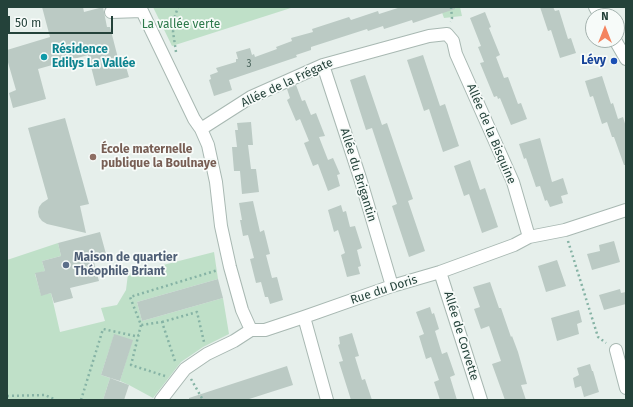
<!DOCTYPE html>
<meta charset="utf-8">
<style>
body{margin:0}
#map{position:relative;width:633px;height:407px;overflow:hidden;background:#e6efeb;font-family:"Fira Sans",sans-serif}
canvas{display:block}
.frame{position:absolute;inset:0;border:8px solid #24423a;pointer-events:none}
.north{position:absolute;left:585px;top:8px;width:40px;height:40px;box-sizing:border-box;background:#f7fbf9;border:1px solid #a3b1ad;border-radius:50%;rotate:0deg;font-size:11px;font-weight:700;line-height:16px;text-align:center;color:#24423a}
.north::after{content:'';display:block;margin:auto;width:14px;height:18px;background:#f4845f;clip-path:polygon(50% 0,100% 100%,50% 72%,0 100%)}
.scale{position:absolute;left:8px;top:16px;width:105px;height:18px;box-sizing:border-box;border:2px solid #24423a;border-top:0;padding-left:5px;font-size:12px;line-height:14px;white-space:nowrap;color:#24423a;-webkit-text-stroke:3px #f7fbf9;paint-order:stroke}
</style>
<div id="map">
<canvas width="633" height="407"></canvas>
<div class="frame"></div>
<div class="north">N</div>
<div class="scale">50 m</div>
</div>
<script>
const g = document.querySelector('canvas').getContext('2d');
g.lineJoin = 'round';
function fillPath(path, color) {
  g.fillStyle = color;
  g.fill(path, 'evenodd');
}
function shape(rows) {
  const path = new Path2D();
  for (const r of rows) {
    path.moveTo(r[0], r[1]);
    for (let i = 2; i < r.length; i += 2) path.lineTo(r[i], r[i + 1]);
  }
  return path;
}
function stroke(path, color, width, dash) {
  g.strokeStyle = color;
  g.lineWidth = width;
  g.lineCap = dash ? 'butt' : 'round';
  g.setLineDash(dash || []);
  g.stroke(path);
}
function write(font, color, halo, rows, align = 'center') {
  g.font = font + ' "Fira Sans",sans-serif';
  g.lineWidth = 3.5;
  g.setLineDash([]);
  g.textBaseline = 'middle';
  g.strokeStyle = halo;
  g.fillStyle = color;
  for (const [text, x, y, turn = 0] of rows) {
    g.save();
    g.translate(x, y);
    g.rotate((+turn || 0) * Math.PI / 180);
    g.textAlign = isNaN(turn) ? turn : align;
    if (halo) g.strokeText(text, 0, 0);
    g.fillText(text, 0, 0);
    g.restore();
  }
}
const green = shape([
 [153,7,294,7,172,46],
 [440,7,460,7,462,16,444,18],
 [58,243,61,256,42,261,45,271,35,274,41,295,51,293,60,332,105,321,101,308,117,305,126,290,128,274,214,252,218,279,137,302,142,321,223,298,229,334,203,347,181,362,153,398,129,385,120,381,132,341,114,335,101,375,110,378,103,400,7,400,7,260]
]);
const building = shape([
 [42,7,83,7,84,12,103,7,107,27,110,27,119,62,124,60,129,77,96,86,88,55,38,69,46,99,13,108,9,93,16,90,7,59,7,50,50,37],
 [401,7,455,7,455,9,413,23,412,20,384,29,383,26,368,31,367,29,311,47,311,50,296,55,297,57,229,80,232,90,214,96,209,80,211,79,210,75,218,72,216,68,236,62,236,59,238,59,236,52,250,48,252,55,254,54,255,57,277,49,276,47,292,41,291,38,313,32,312,29,349,17,351,20,378,11,379,14],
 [540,7,553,7,555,11,559,10,568,39,571,38,576,53,560,58,551,30,548,31],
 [485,12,491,27,489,28,500,55,496,57,504,78,508,77,518,104,521,103,527,119,511,125,500,98,498,99,497,96,494,97,480,63,484,62,478,47,481,46,470,18],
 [423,55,440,106,445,104,459,146,443,152,429,109,424,111,407,60],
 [365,75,382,125,387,123,413,199,408,201,425,251,409,257,392,206,397,204,372,128,366,130,350,80],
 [602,76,611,104,613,103,618,119,623,117,626,127,626,165,624,165,614,137,612,137,607,122,602,124,593,96,590,97,585,81],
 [296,85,302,101,305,100,311,115,316,113,325,136,319,137,328,160,333,158,340,174,337,175,340,186,328,191,318,164,313,166,304,143,309,141,300,119,296,121,287,100,290,98,287,89],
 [65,118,89,204,80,206,86,233,47,224,42,221,39,217,38,212,39,207,42,203,48,199,28,128],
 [251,122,253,145,248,145,251,169,256,169,259,192,242,194,240,171,234,171,232,147,237,147,235,130,238,130,237,123],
 [540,138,552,182,563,178,568,194,561,196,563,203,550,207,547,200,545,201,540,186,536,187,526,158,524,159,519,144],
 [470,160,480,190,485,188,498,227,482,233,469,194,464,196,454,166],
 [253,201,260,232,264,230,270,254,266,255,272,278,277,277,283,300,270,304,268,297,265,297,261,282,256,283,250,259,254,258,248,235,243,236,240,220,242,220,239,203],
 [341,205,343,212,346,211,350,227,355,226,362,248,357,250,361,266,358,267,360,274,347,277,341,255,345,253,338,230,334,232,328,210],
 [100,232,106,254,93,258,99,281,70,288,73,298,54,303,51,293,41,296,35,273,45,271,42,261,61,256,58,243],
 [614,241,620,262,592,270,587,254,600,251,599,245],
 [557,260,566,286,546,292,538,266],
 [218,279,223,298,142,321,137,302],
 [490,282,499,308,501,308,511,337,512,336,518,352,527,384,521,385,526,400,505,400,492,364,501,361,489,326,481,329,474,309,480,307,473,287],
 [620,289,621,293,626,292,626,304,604,310,599,295],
 [430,307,432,314,434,313,439,329,435,331,442,354,447,352,455,375,450,377,457,400,440,400,434,382,439,380,431,357,426,359,419,336,424,334,416,312],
 [579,310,582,322,577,324,579,334,557,341,551,318],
 [352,333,359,356,355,357,362,380,365,379,372,400,351,400,339,362,343,361,338,345,340,344,339,337],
 [114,334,133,340,120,381,101,375],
 [590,364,592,371,593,371,599,392,584,397,581,386,575,388,573,378,579,375,577,368],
 [287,366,293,385,246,400,189,400,189,398],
 [110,378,129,385,124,400,103,400]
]);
const path = shape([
 [451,7,452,18,451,22],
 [176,52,173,32,175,16,178,7],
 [568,241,598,337,606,343],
 [162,322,197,312,204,342],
 [141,325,131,365,165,376],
 [175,361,162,322,141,325,130,297,218,270],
 [191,379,203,400],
 [7,396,45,395,56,400],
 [81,400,103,329,135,336,139,335]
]);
const minor = shape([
 [595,7,600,16],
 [111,12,142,11,194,119,201,129,208,145,216,182,221,226,230,267,242,310,251,330],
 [615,40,626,59],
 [323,65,360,178,392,286],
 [201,129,251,97,323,65,429,36,447,34,453,41,456,54,513,182,529,237],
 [440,272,481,400],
 [304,317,327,400],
 [616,350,626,388],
 [161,400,185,369,207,354,234,341,251,330,265,330,304,317,392,286,440,272,514,245,529,237,565,230,626,210]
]);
const markers = [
 [44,57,4,"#0f9aa8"],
 [614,61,4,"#1a4fb4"],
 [93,157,4,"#8d6e63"],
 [66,265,4,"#5c6f8a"]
];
const numberNames = [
 ["3",249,64]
];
const parkNames = [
 ["La vallée verte",181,25]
];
const cultureNames = [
 ["Résidence",52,50],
 ["Edilys La Vallée",52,64]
];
const transitNames = [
 ["Lévy",606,61]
];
const streetNames = [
 ["Allée de la Frégate",287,83,-25],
 ["Allée de la Bisquine",491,134,67],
 ["Allée du Brigantin",358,175,73],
 ["Rue du Doris",384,290,-18],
 ["Allée de Corvette",461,336,73]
];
const educationNames = [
 ["École maternelle",101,150],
 ["publique la Boulnaye",101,164]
];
const serviceNames = [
 ["Maison de quartier",74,258],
 ["Théophile Briant",74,272]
];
fillPath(green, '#bfe0c8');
fillPath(building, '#bbcac4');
stroke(minor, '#a8b8b2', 14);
stroke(path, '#86b3a5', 2.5, [2, 3]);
stroke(minor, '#fff', 12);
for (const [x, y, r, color] of markers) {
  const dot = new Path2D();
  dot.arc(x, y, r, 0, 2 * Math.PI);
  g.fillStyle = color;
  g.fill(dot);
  stroke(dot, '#f7fbf9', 1.5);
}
write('10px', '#4a645c', null, numberNames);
write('12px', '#2d7a4b', '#f7fbf9', parkNames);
write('bold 12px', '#0d838f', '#f7fbf9', cultureNames, 'left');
write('bold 12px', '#164399', '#f7fbf9', transitNames, 'right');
write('12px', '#24423a', '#f7fbf9', streetNames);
write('bold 12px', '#785e54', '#f7fbf9', educationNames, 'left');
write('bold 12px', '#4e5e75', '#f7fbf9', serviceNames, 'left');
</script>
